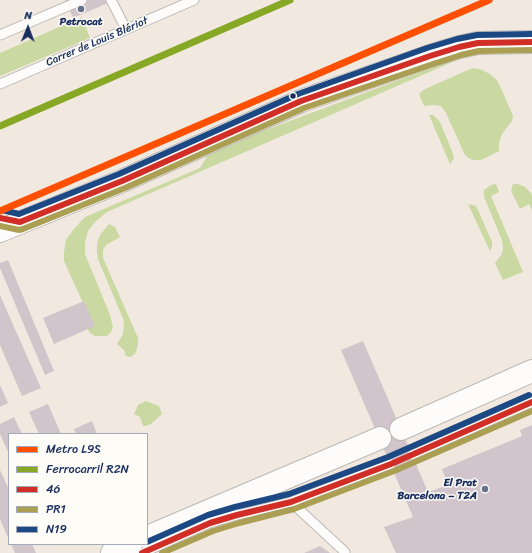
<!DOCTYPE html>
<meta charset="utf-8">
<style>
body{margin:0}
#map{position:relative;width:532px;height:553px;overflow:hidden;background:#f1e9df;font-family:Sriracha,sans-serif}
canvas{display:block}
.legend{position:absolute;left:8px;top:433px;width:140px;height:112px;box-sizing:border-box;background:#fdfcf7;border:1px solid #a3aaba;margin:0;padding:5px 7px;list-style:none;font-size:12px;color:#1b2f5e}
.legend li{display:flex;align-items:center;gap:8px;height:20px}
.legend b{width:20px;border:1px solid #a3aaba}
.north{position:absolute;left:8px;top:8px;width:40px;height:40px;-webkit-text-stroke:3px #fdfcf7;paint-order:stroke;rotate:1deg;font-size:11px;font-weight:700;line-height:16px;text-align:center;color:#1b2f5e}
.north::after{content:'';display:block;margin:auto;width:14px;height:18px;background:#1b2f5e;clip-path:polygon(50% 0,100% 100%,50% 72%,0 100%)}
</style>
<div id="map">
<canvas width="532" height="553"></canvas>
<ul class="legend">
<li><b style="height:5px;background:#fe5000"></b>Metro L9S</li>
<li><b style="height:5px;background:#87a825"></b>Ferrocarril R2N</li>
<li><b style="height:5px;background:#d02e26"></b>46</li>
<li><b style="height:5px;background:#ab9f54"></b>PR1</li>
<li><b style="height:5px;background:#1c4883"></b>N19</li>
</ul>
<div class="north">N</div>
</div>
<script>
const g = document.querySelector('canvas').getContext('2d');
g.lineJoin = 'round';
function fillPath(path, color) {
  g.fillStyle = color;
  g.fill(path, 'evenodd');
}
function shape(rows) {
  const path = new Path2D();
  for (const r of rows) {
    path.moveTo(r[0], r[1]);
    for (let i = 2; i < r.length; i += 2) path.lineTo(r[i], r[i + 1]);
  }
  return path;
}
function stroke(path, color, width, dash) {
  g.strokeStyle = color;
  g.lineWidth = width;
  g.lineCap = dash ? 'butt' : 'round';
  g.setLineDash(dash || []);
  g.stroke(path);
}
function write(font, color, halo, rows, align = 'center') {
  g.font = font + ' Sriracha,sans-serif';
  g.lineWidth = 3;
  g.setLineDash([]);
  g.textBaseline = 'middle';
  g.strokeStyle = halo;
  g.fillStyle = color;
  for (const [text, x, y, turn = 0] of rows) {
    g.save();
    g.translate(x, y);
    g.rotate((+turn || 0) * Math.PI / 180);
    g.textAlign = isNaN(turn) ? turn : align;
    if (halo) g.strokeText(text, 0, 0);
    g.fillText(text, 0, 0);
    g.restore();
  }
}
const green = shape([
 [82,17,90,38,0,76,0,53],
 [455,59,457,60,107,212,95,222,88,231,85,242,85,254,87,259,110,315,113,327,111,332,107,336,95,336,90,333,86,326,92,323,64,261,64,252,66,240,74,229,85,217,200,168,210,151],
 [474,68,482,70,490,74,497,80,501,88,513,116,512,121,502,134,499,143,499,151,481,160,475,160,470,159,465,155,446,113,441,106,435,105,424,106,419,94,423,90,468,70],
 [429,115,433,115,440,122,452,151,454,158,450,164],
 [496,184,499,192,491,196,523,272,503,280,495,263,502,254,503,248,502,240,484,197,484,190,491,185],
 [513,184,518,184,525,187,531,193,532,196,532,210,529,204,520,209,511,191],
 [468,204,476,206,478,210,492,242,492,247,490,251],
 [109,224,115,227,120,237,106,245,103,250,103,258,138,338,138,345,135,354,130,357,126,356,124,350,117,344,123,334,124,321,98,259,97,252,97,243,100,235],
 [146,401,159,406,162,414,151,424,146,426,143,426,140,417,134,414,138,405]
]);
const building = shape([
 [65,0,115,0,73,18],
 [8,260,54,371,45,375,0,268,0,263],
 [0,295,41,388,22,396,0,345],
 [84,301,95,326,54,344,43,318],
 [363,341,428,492,448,485,442,469,522,436,520,430,532,425,532,553,396,553,384,527,413,517,341,350],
 [0,385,8,403,0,407],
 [48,404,61,434,39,434,29,412],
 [14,417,22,434,9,434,9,454,0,434,0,424],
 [92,421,97,434,76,434,74,429],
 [0,470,9,490,9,540,0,519],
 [11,544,32,544,36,553,15,553],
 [320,546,330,553,304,553]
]);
const lane = shape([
 [111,0,126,29],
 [0,35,82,0],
 [0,84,194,0],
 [412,455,532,402],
 [291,502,345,552],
 [142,553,210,523,237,515,291,502,391,464]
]);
const primary = shape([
 [0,231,122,181,301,101,430,56,459,47,478,43,532,42],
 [401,429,532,371],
 [147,537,380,438],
 [112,553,131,544]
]);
const bus1 = shape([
 [0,218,20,222,122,181,301,101,430,56,459,47,478,43,532,42],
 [142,553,210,523,237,515,291,502,391,464,532,402]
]);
const bus2 = shape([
 [0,226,19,230,23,229,125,188,304,108,433,64,461,55,479,51,532,50],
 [162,553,213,531,239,523,294,509,394,471,532,411]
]);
const bus3 = shape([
 [2,210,19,214,119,174,298,94,427,48,457,39,477,35,532,34],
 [147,542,208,515,235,507,289,494,388,457,529,395]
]);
const rail1 = shape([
 [0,126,290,0]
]);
const metro1 = shape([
 [0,211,489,0]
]);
const markers = [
 [81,9,4,"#66708b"],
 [293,96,3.5,"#1b2f5e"],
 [485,489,4,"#66708b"]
];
const poiNames = [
 ["Petrocat",81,22],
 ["El Prat",477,483,"right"],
 ["Barcelona – T2A",477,496,"right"]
];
const streetNames = [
 ["Carrer de Louis Blériot",97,42,-23]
];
fillPath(green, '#cad8a2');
fillPath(building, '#d1c5cb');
stroke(lane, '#bcb8b6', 11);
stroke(primary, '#bcb8b6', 24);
stroke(lane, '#fdfcfa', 9);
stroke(primary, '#fdfcfa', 22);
stroke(bus1, '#d02e26', 6);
stroke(bus2, '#ab9f54', 6);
stroke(bus3, '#1c4883', 6);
stroke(rail1, '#87a825', 7);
stroke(metro1, '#fe5000', 7);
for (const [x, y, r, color] of markers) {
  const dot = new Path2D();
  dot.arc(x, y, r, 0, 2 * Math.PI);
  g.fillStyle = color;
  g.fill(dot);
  stroke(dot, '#fdfcf7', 1.5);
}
write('bold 11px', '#1b2f5e', '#fdfcf7', poiNames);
write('11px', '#1b2f5e', '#fdfcf7', streetNames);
</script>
